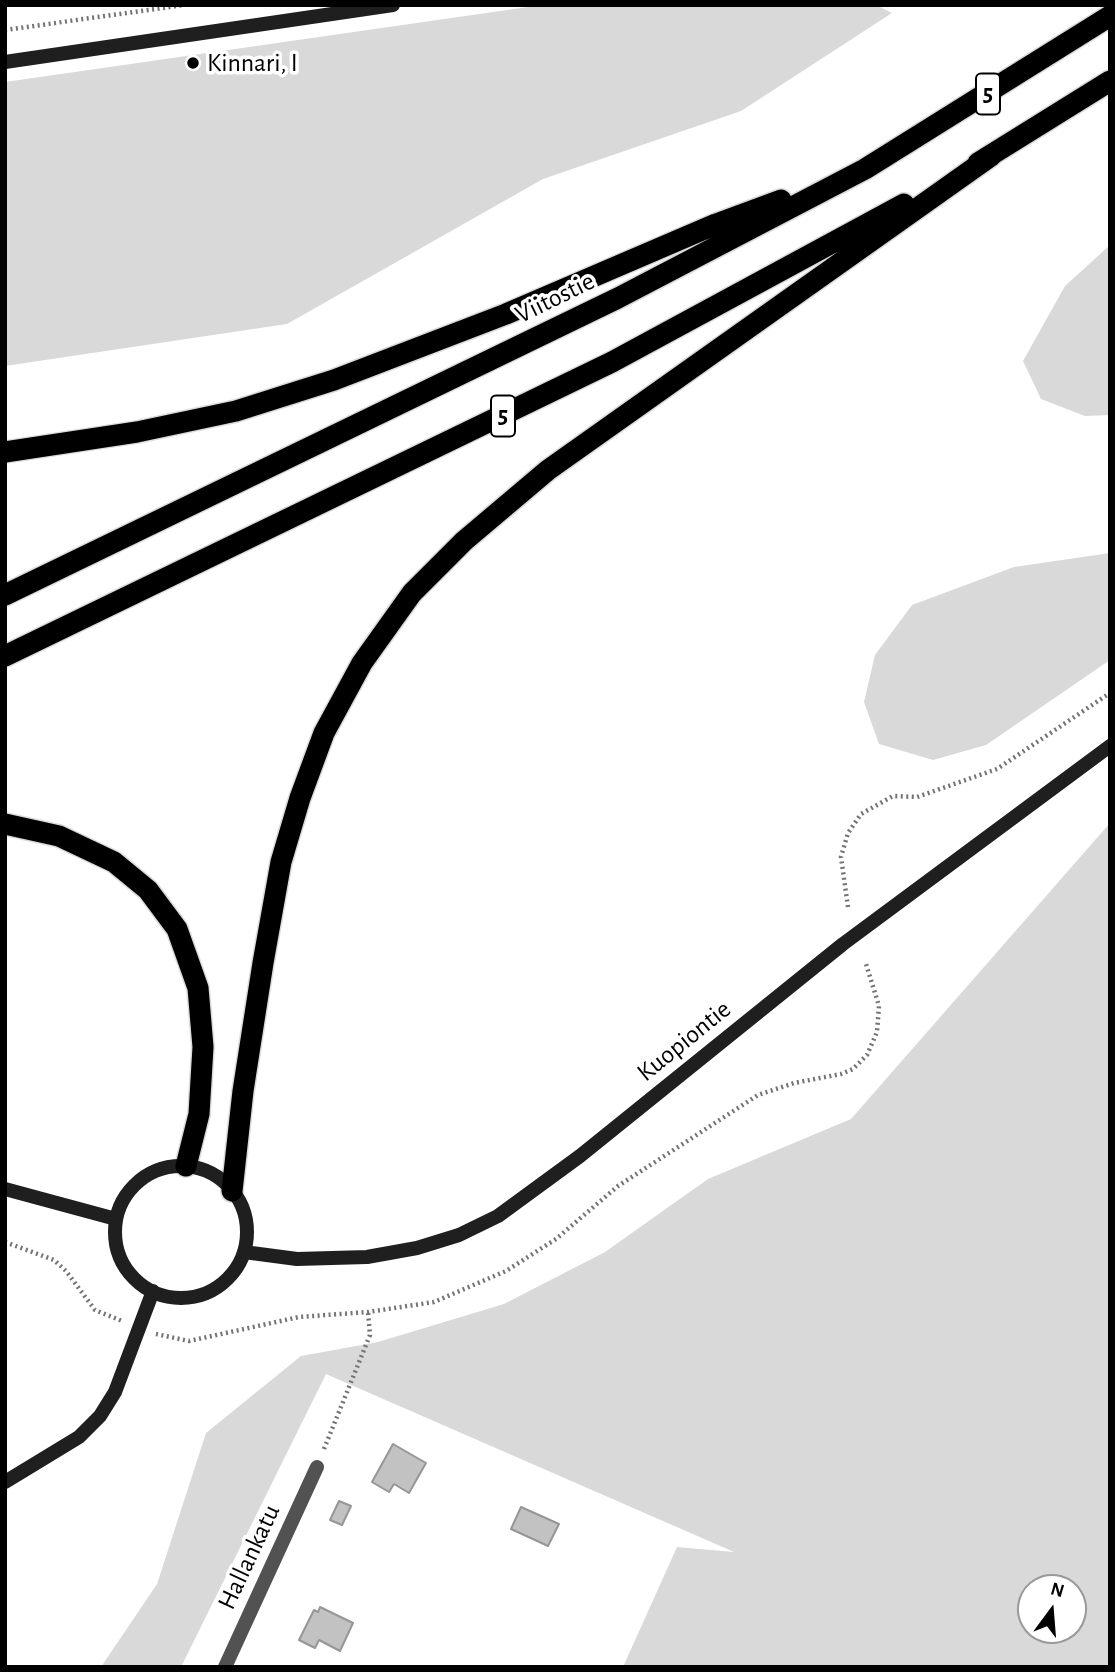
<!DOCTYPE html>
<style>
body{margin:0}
#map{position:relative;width:1115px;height:1672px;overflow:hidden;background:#fff;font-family:"Alegreya Sans",sans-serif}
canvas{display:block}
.frame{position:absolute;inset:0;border:7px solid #000;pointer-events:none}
.north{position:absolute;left:1017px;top:1574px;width:70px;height:70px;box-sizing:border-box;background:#fff;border:2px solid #999;border-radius:50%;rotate:16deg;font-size:19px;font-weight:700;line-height:28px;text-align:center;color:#000}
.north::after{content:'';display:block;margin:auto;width:24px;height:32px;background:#000;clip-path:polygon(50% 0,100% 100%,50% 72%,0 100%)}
</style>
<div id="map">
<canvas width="1115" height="1672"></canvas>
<div class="frame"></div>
<div class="north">N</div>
</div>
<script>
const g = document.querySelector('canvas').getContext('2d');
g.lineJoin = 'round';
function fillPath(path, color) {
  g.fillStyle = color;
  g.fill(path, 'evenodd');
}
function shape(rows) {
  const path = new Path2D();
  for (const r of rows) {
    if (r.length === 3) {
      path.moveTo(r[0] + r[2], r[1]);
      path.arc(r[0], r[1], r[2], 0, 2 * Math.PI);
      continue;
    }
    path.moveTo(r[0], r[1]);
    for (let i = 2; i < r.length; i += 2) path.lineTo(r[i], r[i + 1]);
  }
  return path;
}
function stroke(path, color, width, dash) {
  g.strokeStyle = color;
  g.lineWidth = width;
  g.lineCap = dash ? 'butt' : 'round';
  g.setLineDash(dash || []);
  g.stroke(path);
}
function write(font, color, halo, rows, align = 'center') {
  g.font = font + ' "Alegreya Sans",sans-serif';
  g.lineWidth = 7;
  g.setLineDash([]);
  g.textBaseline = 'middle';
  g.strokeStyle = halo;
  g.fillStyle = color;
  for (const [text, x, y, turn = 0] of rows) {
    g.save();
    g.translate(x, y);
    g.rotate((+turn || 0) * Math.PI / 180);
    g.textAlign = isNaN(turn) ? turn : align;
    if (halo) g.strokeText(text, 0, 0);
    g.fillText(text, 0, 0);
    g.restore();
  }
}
const green = shape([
 [542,5,876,5,892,13,741,111,543,179,287,324,5,366,5,82],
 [1110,245,1110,415,1085,416,1041,399,1023,361,1065,286],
 [1110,553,1110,660,986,745,933,760,879,744,864,702,875,655,912,605,1014,567],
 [1110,823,1110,1667,623,1667,677,1547,734,1552,326,1374,181,1667,101,1667,157,1584,206,1433,301,1356,378,1342,504,1304,605,1252,708,1179,851,1119],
 [1073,1588,1073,1630,1031,1630,1031,1588]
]);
const building = shape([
 [393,1444,426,1463,409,1493,394,1484,389,1492,372,1482,393,1444],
 [339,1501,351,1506,342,1525,330,1520,339,1501],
 [521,1507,559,1524,548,1546,511,1529,521,1507],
 [320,1607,353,1623,340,1651,319,1640,315,1648,299,1640,314,1610,318,1612,320,1607]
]);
const path = shape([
 [5,30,184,5],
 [848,907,841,857,848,833,861,814,893,796,917,797,997,769,1110,693],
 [5,1242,54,1260,66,1271,95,1310,122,1321],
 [156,1334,189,1341,299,1317,368,1312,434,1302,506,1271,556,1239,618,1186,758,1095,794,1083,841,1074,853,1069,867,1055,877,1032,879,1006,866,964],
 [324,1449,370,1335,368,1312]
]);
const street = shape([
 [225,1667,317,1467]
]);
const secondary = shape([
 [5,62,393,5],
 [181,1232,66],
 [5,1189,116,1219],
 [244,1252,297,1259,367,1257,417,1248,459,1235,498,1216,580,1156,843,944,1110,746],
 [5,1482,79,1437,100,1416,115,1392,153,1291]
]);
const highway = shape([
 [978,163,1110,81],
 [5,452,137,432,236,411,334,380,506,314,716,224,781,200],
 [5,595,618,298,865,169,1110,16],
 [5,656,612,362,904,204],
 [5,824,59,836,114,862,148,890,177,929,198,988,203,1047,199,1114,186,1166],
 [232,1191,243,1091,263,963,281,862,300,798,324,733,362,663,412,593,464,541,548,470,991,156]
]);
const markers = [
 [193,63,7,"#000"]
];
const shields = [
 [988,94,24],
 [503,416,24]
];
const shieldNames = [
 ["5",988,94],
 ["5",503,416]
];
const poiNames = [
 ["Kinnari, I",207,63]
];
const streetNames = [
 ["Viitostie",555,298,-26],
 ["Kuopiontie",684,1041,-39],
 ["Hallankatu",249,1557,-65]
];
fillPath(green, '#d9d9d9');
fillPath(building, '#c2c2c2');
stroke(building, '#969696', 2);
stroke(highway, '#dbdbdb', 24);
stroke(path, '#747474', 4.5, [2, 3.5]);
stroke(street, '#525252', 14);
stroke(secondary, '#1f1f1f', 14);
stroke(highway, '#000', 21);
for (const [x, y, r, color] of markers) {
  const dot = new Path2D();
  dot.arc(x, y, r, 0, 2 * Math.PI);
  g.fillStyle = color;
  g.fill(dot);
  stroke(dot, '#fff', 2.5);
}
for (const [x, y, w] of shields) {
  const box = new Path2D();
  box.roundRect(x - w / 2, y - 20.5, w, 41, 5);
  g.fillStyle = '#fff';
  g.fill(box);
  stroke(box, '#000', 2);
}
write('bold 24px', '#000', null, shieldNames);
write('26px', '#000', '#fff', poiNames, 'left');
write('26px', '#000', '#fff', streetNames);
</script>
